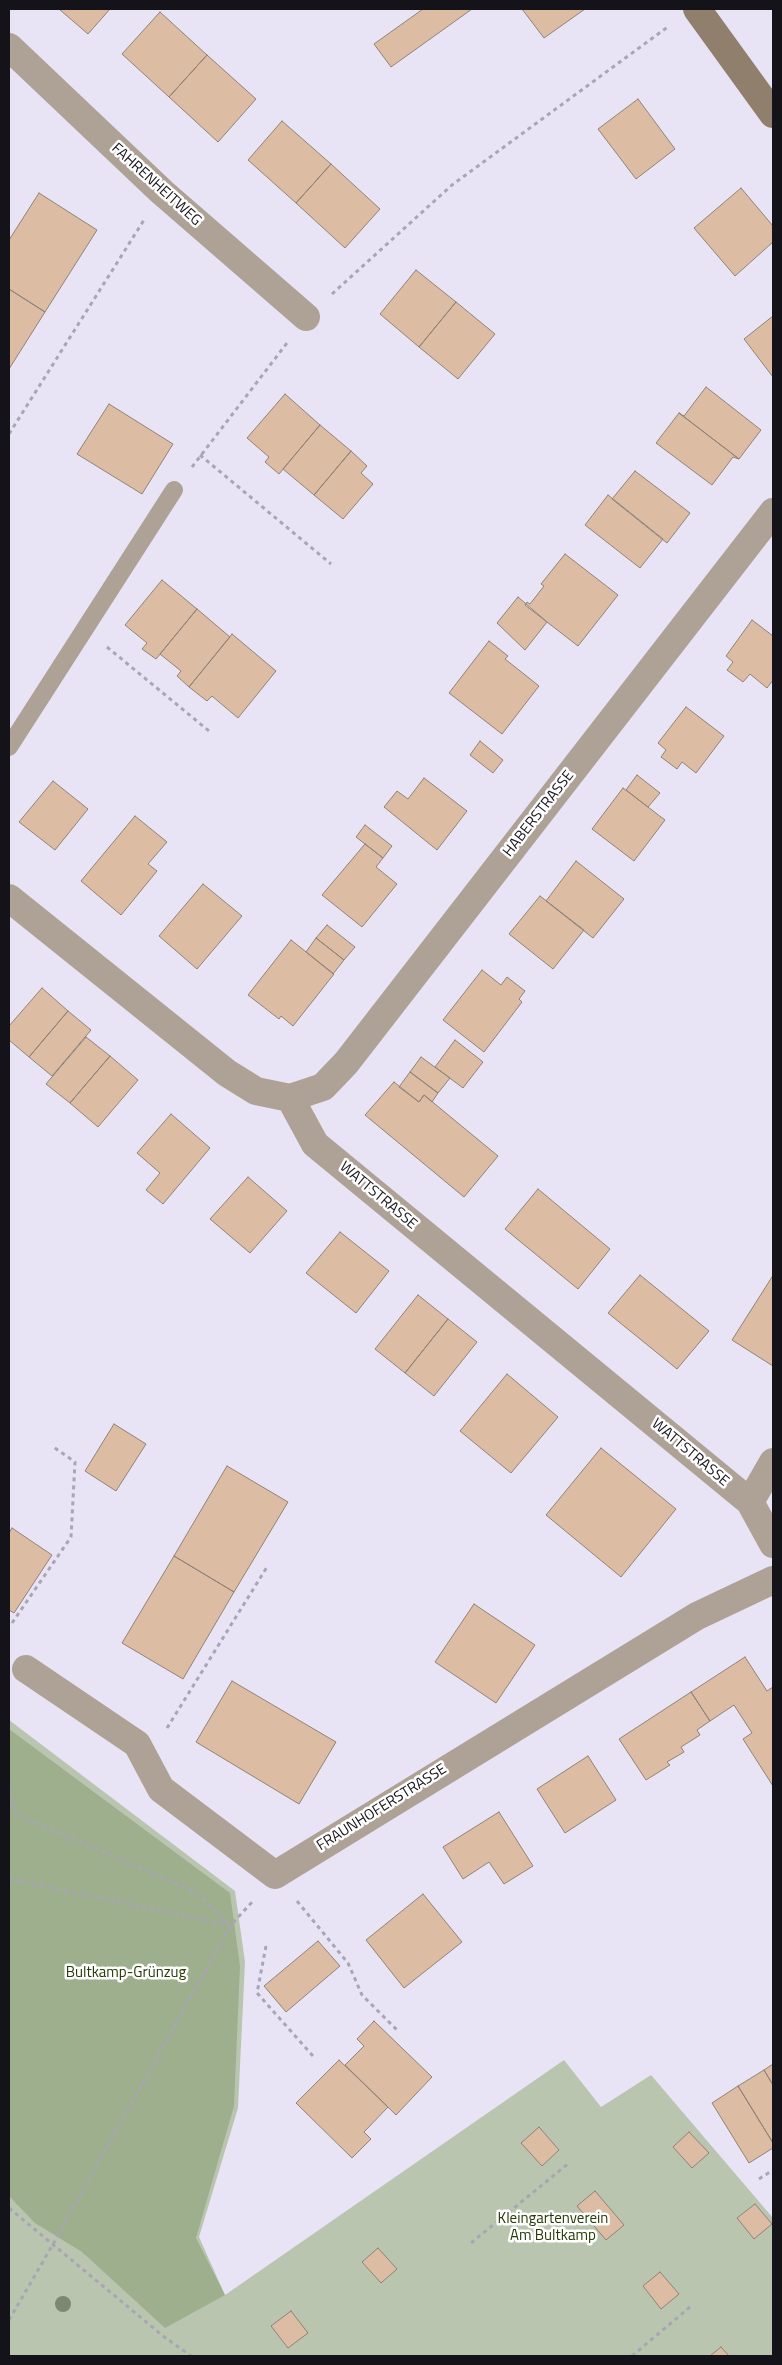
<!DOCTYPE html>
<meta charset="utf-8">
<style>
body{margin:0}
#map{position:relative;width:782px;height:2365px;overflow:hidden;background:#e8e4f6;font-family:"Titillium Web",sans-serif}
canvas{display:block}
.frame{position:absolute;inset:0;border:10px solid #141319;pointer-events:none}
</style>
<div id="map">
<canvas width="782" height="2365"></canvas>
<div class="frame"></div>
</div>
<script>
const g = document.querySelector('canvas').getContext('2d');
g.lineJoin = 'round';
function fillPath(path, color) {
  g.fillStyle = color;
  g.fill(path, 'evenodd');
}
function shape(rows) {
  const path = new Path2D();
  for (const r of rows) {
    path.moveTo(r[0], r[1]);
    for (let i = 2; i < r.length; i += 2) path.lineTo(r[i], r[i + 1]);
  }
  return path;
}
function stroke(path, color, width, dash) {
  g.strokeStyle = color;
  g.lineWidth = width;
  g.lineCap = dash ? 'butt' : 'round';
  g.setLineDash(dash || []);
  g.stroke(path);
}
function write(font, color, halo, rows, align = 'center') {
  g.font = font + ' "Titillium Web",sans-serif';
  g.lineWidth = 5;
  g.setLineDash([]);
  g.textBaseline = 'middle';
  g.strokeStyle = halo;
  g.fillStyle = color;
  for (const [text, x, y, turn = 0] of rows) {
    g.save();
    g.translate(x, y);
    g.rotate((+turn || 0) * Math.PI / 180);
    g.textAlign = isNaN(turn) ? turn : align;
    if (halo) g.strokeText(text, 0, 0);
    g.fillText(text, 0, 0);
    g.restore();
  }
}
const green = shape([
 [9,1720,235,1891,245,1962,238,2108,199,2237,225,2295,564,2060,601,2107,651,2075,773,2218,773,2356,9,2356]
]);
const forest = shape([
 [9,1729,230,1893,240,1966,234,2106,196,2238,225,2295,165,2328,82,2252,35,2223,9,2196]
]);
const building = shape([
 [59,9,110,9,88,34,59,9],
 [423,9,472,9,391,67,374,44,423,9],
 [522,9,585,9,544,38,522,9],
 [160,12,207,55,169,97,122,54,160,12],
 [207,55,256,99,218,142,169,97,207,55],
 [638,99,675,149,636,179,598,129,638,99],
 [282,121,331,164,296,203,248,160,282,121],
 [331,164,380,209,345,248,296,203,331,164],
 [741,188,773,226,773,242,735,276,694,228,741,188],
 [39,193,97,230,45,312,9,289,9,240,39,193],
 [416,270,456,302,419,347,380,314,416,270],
 [9,289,45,312,9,369,9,289],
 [456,302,495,334,458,379,419,347,456,302],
 [773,316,773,377,744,339,773,316],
 [706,387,761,430,739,459,679,413,684,416,706,387],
 [285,394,320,425,279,474,265,462,269,457,247,438,285,394],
 [109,404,173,444,142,494,77,454,109,404],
 [679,413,739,459,733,457,712,485,656,443,679,413],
 [320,425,351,451,314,495,283,469,320,425],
 [351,451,367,466,361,473,373,484,343,519,314,495,351,451],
 [635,471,690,513,667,543,612,499,635,471],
 [608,495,663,539,640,568,585,525,608,495],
 [565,554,618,595,578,646,525,605,527,602,530,604,544,586,541,584,565,554],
 [162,580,197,609,156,659,142,649,147,643,125,625,162,580],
 [518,597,547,622,525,650,497,623,518,597],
 [197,609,230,637,189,687,177,676,181,671,160,654,197,609],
 [752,620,773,636,773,680,767,688,750,674,743,682,727,670,733,662,726,656,752,620],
 [232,634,276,671,238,718,212,696,207,701,189,687,232,634],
 [489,641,508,656,505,659,539,686,502,734,449,693,489,641],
 [686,707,724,736,696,773,682,762,677,769,661,757,666,750,658,743,686,707],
 [480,741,503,760,493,773,470,755,480,741],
 [637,775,660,793,648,807,626,790,637,775],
 [424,778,467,811,437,850,384,807,397,791,408,799,424,778],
 [53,781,88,809,55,850,19,822,53,781],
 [623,788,665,820,634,861,592,829,623,788],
 [135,816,167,842,148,864,157,871,121,915,81,881,135,816],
 [365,825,392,846,383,858,356,837,365,825],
 [365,844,383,858,376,867,397,884,362,927,322,895,365,844],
 [576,861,624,899,593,938,546,901,576,861],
 [203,884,242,916,197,969,159,936,203,884],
 [540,896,584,930,553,969,509,934,540,896],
 [327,925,355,947,344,960,316,938,327,925],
 [316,938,344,960,333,974,306,952,316,938],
 [291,940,334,974,293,1026,281,1016,279,1019,248,995,291,940],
 [482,970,501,985,507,977,525,991,519,999,522,1002,484,1052,443,1020,482,970],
 [42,988,68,1011,29,1057,9,1040,9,1026,42,988],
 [68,1011,91,1030,52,1076,29,1057,68,1011],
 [86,1037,110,1056,70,1103,46,1084,86,1037],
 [455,1040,483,1062,463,1088,435,1067,455,1040],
 [110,1056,138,1080,98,1127,70,1103,110,1056],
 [421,1057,450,1078,438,1093,410,1072,421,1057],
 [410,1072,438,1093,432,1102,424,1095,419,1102,399,1087,410,1072],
 [394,1082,419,1102,424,1095,498,1156,464,1197,365,1115,394,1082],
 [171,1114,210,1148,163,1204,146,1190,160,1173,137,1153,171,1114],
 [248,1177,287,1211,250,1253,210,1219,248,1177],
 [538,1189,610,1249,578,1289,505,1229,538,1189],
 [340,1232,389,1271,356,1313,306,1273,340,1232],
 [640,1275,709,1331,677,1369,608,1313,640,1275],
 [772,1277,773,1278,773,1366,732,1340,772,1277],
 [418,1295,448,1319,405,1373,375,1349,418,1295],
 [448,1319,477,1342,434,1396,405,1373,448,1319],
 [507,1374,558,1417,511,1473,460,1431,507,1374],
 [114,1424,146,1444,116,1491,85,1471,114,1424],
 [601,1448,676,1509,621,1577,546,1515,601,1448],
 [227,1466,288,1502,234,1592,174,1556,227,1466],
 [12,1528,52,1555,14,1613,9,1610,9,1533,12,1528],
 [174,1556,234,1592,183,1679,122,1643,174,1556],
 [474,1604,535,1645,496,1703,435,1662,474,1604],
 [745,1657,767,1691,773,1687,773,1786,743,1739,752,1733,734,1705,710,1721,691,1692,745,1657],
 [232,1681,336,1742,299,1804,196,1742,232,1681],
 [691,1692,710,1721,697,1730,700,1735,681,1747,684,1752,667,1762,670,1765,646,1780,619,1739,691,1692],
 [588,1756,616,1800,565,1833,537,1789,588,1756],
 [499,1812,533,1866,504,1884,489,1862,463,1879,443,1847,499,1812],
 [423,1894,462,1942,404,1988,366,1940,423,1894],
 [318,1941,340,1966,286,2012,264,1986,318,1941],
 [374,2021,432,2077,396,2115,345,2065,364,2046,357,2039,374,2021],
 [339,2060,388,2107,364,2132,371,2139,352,2158,296,2103,339,2060],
 [773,2064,773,2085,764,2070,773,2064],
 [764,2070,773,2085,773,2143,738,2086,764,2070],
 [738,2086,773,2143,773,2148,749,2163,712,2103,738,2086],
 [539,2127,559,2150,542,2166,521,2143,539,2127],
 [689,2132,709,2153,692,2168,673,2147,689,2132],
 [595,2191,624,2225,606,2240,577,2206,595,2191],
 [755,2204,772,2224,754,2239,737,2218,755,2204],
 [378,2248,397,2269,381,2283,362,2262,378,2248],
 [660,2272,679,2294,661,2309,643,2286,660,2272],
 [291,2311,308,2333,288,2348,271,2326,291,2311],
 [721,2347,729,2356,710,2356,721,2347]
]);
const path = shape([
 [332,294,452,185,669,26],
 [9,434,144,220],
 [200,455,331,564],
 [192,467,287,343],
 [107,647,209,731],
 [12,1623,71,1537,75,1462,52,1446],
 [167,1728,267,1567],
 [9,1788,16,1814,193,1891,231,1925],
 [9,1879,230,1925],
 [297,1901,348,1963,362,1995,399,2032],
 [266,1946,257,1993,313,2056],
 [759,2179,773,2170],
 [9,2208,163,2336,191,2356],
 [471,2243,569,2163],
 [9,2320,52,2246,231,1925,253,1901],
 [632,2356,690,2307]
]);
const lane = shape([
 [9,747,174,490]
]);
const street = shape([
 [9,47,162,192,306,317],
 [9,898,227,1073,256,1091,290,1098,315,1144,750,1502],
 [290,1098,323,1087,346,1063,773,512],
 [773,1462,750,1502,773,1544],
 [26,1669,137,1744,161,1789,275,1875,697,1616,773,1580]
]);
const secondary = shape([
 [697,9,773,114]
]);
const trees = [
 [63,2304]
];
const streetNames = [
 ["FAHRENHEITWEG",156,185,42],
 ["HABERSTRASSE",539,814,-52],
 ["WATTSTRASSE",378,1196,40],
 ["WATTSTRASSE",690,1453,40],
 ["FRAUNHOFERSTRASSE",382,1808,-32]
];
const parkNames = [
 ["Bultkamp-Grünzug",126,1973],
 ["Kleingartenverein",553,2219],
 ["Am Bultkamp",553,2236]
];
fillPath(green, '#bac5b0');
fillPath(forest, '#9eaf8d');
fillPath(building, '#dcbca3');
stroke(building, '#908276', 1);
stroke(path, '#a8a5b4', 3, [4, 4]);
stroke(lane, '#aea195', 18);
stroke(street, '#aea195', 28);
stroke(secondary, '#917f6e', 28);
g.fillStyle = '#7d8771';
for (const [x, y] of trees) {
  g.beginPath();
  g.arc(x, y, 8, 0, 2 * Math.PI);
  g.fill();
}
write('15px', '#141319', '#fff', streetNames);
write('15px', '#263b05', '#fff', parkNames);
</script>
